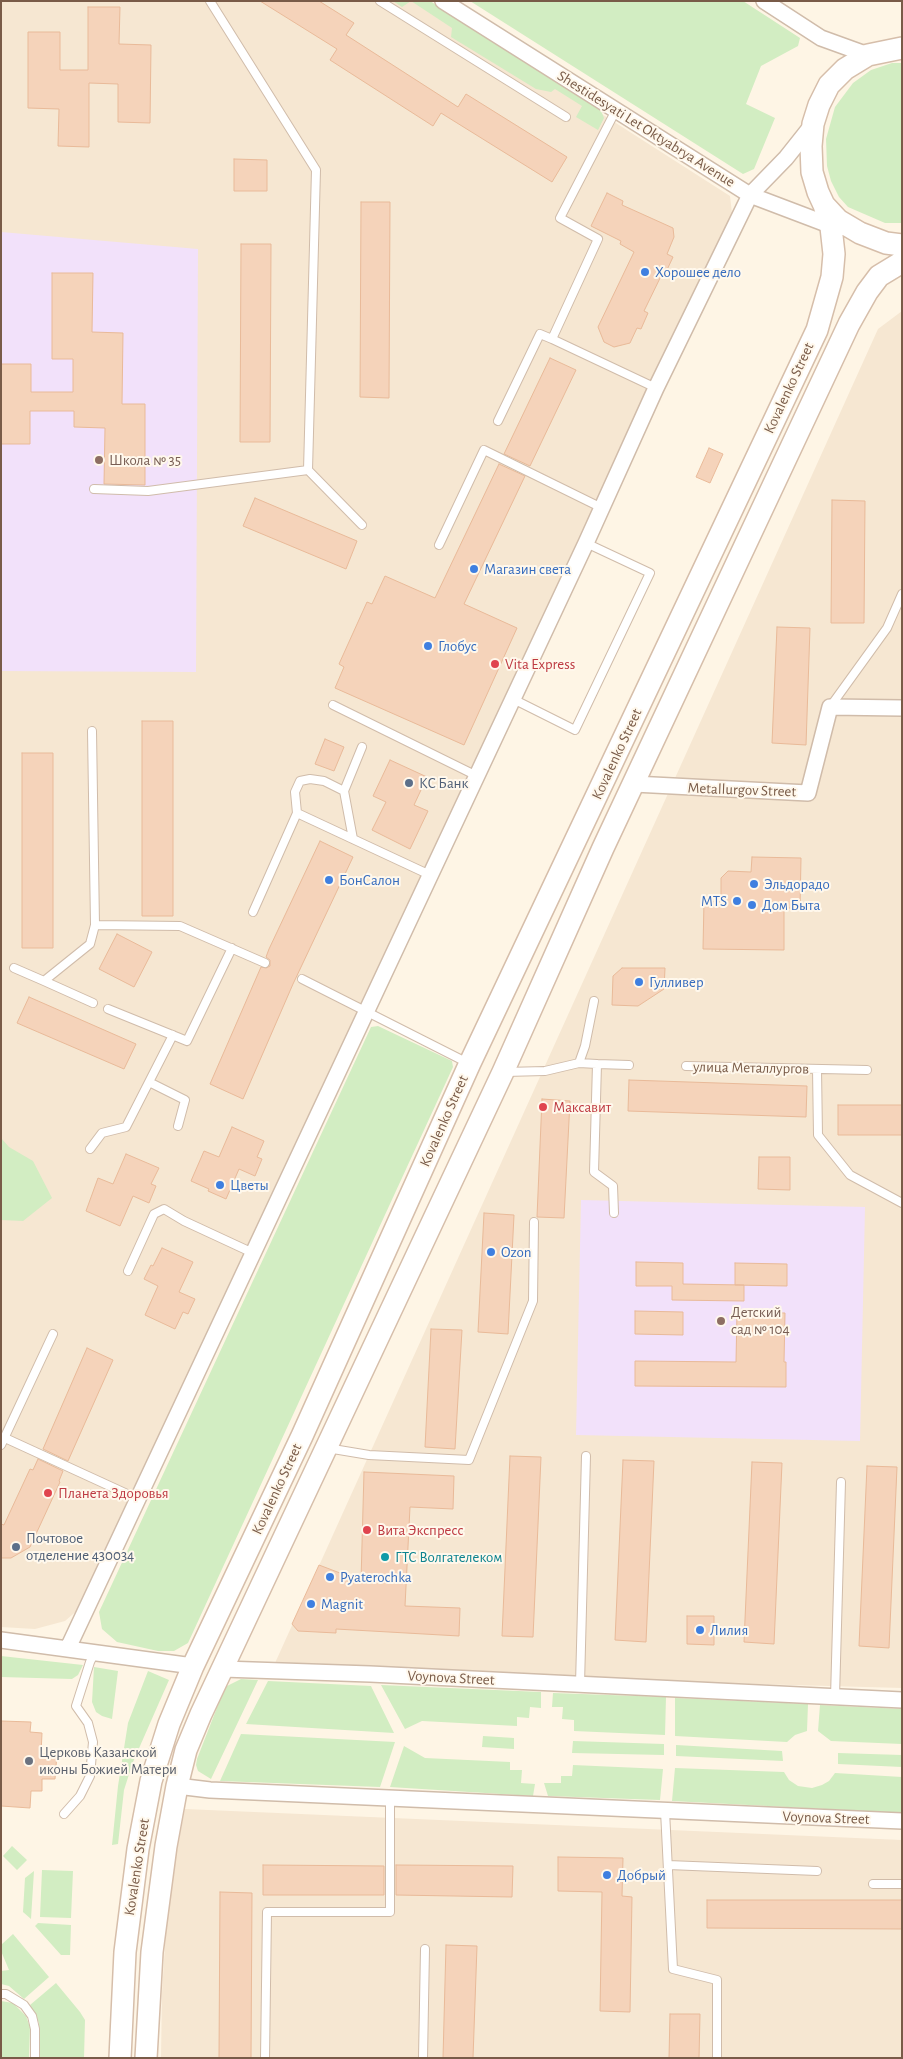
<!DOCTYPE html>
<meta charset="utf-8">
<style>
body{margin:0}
#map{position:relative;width:903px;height:2059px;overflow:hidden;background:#fef5e5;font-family:"Alegreya Sans",sans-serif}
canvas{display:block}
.frame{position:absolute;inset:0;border:2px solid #795b48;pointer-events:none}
</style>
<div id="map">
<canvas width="903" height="2059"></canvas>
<div class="frame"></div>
</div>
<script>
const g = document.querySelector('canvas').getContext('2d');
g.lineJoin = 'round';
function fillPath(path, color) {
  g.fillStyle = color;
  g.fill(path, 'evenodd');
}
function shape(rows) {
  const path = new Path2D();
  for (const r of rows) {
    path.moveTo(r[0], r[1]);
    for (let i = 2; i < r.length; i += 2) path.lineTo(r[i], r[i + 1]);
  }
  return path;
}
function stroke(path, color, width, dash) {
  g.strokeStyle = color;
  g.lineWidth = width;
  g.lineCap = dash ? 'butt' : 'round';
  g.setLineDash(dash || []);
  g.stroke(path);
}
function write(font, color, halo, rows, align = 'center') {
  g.font = font + ' "Alegreya Sans",sans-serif';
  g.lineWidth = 4;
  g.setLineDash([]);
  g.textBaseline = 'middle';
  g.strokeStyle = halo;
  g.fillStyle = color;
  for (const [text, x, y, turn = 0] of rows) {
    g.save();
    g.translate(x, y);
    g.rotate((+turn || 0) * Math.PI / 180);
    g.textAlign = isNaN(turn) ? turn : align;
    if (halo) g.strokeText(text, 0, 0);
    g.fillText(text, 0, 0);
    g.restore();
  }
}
const residential = shape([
 [1,1,425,1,730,196,732,213,80,1608,65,1621,35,1629,1,1627],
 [902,311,902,1688,281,1671,275,1663,878,329],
 [185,1809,902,1840,902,2058,161,2058,162,1993,168,1897]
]);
const education = shape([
 [1,232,198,249,196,672,1,671],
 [581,1200,865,1207,860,1441,576,1435]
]);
const green = shape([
 [393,1,430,1,600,108,604,118,598,130,576,117,582,106,555,89,551,92,536,89,451,37,452,28,411,1,402,7],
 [470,1,743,1,800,38,798,46,761,66,746,104,775,118,754,169,743,174],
 [892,63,902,63,902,223,885,223,848,207,839,197,831,181,827,166,826,139,835,107,853,83,871,70],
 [378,1026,452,1061,453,1067,188,1643,174,1651,158,1651,117,1642,102,1629,99,1612,371,1027],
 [1,1138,9,1147,33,1161,52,1198,23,1221,1,1220],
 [1,1656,83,1665,78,1675,72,1679,1,1677],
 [94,1667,118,1671,112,1719,102,1716,96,1712,92,1702],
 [148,1671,169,1680,133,1762,124,1790,118,1844,112,1845,118,1786,128,1723],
 [241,1679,258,1680,211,1779,198,1771,196,1765,197,1759,225,1687],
 [268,1681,371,1686,394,1733,246,1724],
 [381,1685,541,1692,541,1708,530,1707,529,1718,517,1717,517,1726,422,1721,405,1729],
 [553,1693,666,1697,665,1735,574,1731,574,1720,562,1719,563,1707,552,1707],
 [675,1698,808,1704,807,1731,795,1735,787,1742,675,1736],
 [820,1705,902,1709,902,1744,831,1741,818,1731],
 [241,1734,395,1742,380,1787,220,1781],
 [483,1736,514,1738,514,1749,482,1747],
 [573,1741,664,1744,664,1755,572,1753],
 [676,1745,782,1751,783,1761,676,1756],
 [404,1746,425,1758,510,1762,510,1770,522,1770,521,1783,535,1784,533,1796,390,1787],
 [838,1753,902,1755,902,1767,838,1764],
 [573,1765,663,1769,660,1800,548,1796,544,1783,561,1783,561,1776,572,1776],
 [675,1768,784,1772,789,1780,798,1786,812,1788,822,1785,829,1781,835,1773,902,1777,902,1813,672,1801],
 [12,1846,27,1860,17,1870,3,1856],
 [42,1870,73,1871,71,1918,40,1917],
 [34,1871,31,1919,23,1912,25,1878],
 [38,1923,71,1925,70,1955,61,1955,35,1926],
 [13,1934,49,1977,24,1999,9,1986,1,1984,1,1971,9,1970,1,1951,1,1945],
 [56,1983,80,2012,85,2020,84,2058,39,2058,39,2023,30,2005],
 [1,2001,13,2003,26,2016,30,2027,29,2058,1,2058]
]);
const building = shape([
 [260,1,319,1,354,23,346,35,458,107,466,94,567,157,552,182,441,113,433,126,330,60,337,49,260,1],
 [88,7,120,7,119,44,151,45,150,123,118,122,118,84,89,83,89,147,58,146,59,109,28,108,28,32,60,32,60,70,88,70,88,7],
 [234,159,267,160,267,191,234,191,234,159],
 [607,193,623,201,622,205,673,228,674,237,667,254,673,257,666,272,663,272,644,311,648,313,641,329,637,328,630,343,614,347,604,342,598,327,634,252,620,244,621,241,591,226,607,193],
 [361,202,390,202,389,398,360,397,361,202],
 [241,244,271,244,270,442,240,442,241,244],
 [52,273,93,273,92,332,123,333,122,404,145,404,145,485,104,484,105,428,74,427,74,411,30,411,30,444,1,444,1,364,31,364,31,392,73,392,73,359,52,359,52,273],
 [550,358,576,370,530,466,504,454,550,358],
 [709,448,723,454,710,483,696,477,709,448],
 [499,464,525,476,464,604,517,628,464,745,335,688,344,667,339,664,367,602,372,604,385,576,435,598,499,464],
 [255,498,357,541,346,569,243,526,255,498],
 [832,500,865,501,864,623,831,623,832,500],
 [777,627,810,628,806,745,772,743,777,627],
 [142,721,173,721,173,916,142,916,142,721],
 [325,739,344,747,334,771,315,764,325,739],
 [22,753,53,753,53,948,22,948,22,753],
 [390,760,427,777,414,805,428,811,410,849,372,830,386,802,373,796,390,760],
 [320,841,353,857,293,984,243,1099,210,1084,261,967,266,968,270,966,270,960,266,957,269,949,320,841],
 [752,857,801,858,800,908,784,908,784,950,703,949,704,901,721,902,721,878,728,871,751,872,752,857],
 [117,934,152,952,134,987,99,969,117,934],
 [622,968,665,968,664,989,638,1006,612,1005,613,976,622,968],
 [29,997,136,1044,124,1069,17,1023,29,997],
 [629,1080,807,1086,806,1117,628,1111,629,1080],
 [542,1099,570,1101,564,1218,537,1217,542,1099],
 [838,1105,902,1105,902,1135,838,1135,838,1105],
 [232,1127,264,1141,257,1157,262,1159,255,1176,239,1169,226,1199,208,1191,209,1189,191,1181,204,1151,219,1157,232,1127],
 [126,1154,159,1168,151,1184,156,1186,149,1203,133,1196,120,1226,86,1211,98,1178,113,1184,126,1154],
 [759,1157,790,1157,790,1190,758,1189,759,1157],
 [484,1213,514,1215,508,1334,478,1332,484,1213],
 [162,1248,193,1262,179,1292,195,1299,188,1314,183,1312,175,1329,145,1315,158,1286,144,1279,151,1265,153,1266,162,1248],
 [636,1262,683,1263,683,1284,744,1285,744,1301,672,1300,672,1286,636,1286,636,1262],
 [735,1263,787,1264,787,1286,735,1285,735,1263],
 [635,1311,683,1312,683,1335,635,1334,635,1311],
 [737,1312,785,1313,784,1362,786,1362,786,1387,635,1386,635,1361,736,1362,737,1312],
 [431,1329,462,1330,455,1449,425,1447,431,1329],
 [87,1348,113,1360,68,1461,43,1449,87,1348],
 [510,1456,541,1457,533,1637,502,1636,510,1456],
 [38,1459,63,1471,59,1481,60,1482,30,1547,11,1558,1,1558,1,1524,4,1525,30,1469,33,1470,38,1459],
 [623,1460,654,1461,646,1642,615,1640,623,1460],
 [752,1462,782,1463,774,1644,744,1642,752,1462],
 [867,1466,897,1467,889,1648,859,1646,867,1466],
 [364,1472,454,1476,453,1509,410,1507,405,1606,460,1608,459,1636,336,1629,336,1633,298,1631,292,1624,319,1565,361,1581,364,1472],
 [687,1616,714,1616,714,1645,687,1644,687,1616],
 [1,1721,31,1722,30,1732,42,1733,41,1754,57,1754,55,1779,42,1779,42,1791,31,1791,30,1808,1,1806,1,1721],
 [558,1857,623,1858,622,1896,632,1897,630,2012,600,2011,602,1892,558,1891,558,1857],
 [263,1865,384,1866,384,1895,263,1895,263,1865],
 [396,1865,513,1866,512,1897,396,1895,396,1865],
 [220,1892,252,1893,251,2058,219,2058,220,1892],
 [707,1900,902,1900,902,1929,707,1928,707,1900],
 [446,1945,477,1946,473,2058,443,2058,446,1945],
 [670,2014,700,2014,699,2058,669,2058,670,2014]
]);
const lane = shape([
 [210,1,316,170,308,470,362,525],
 [380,1,566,117],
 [616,110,560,218,598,239,552,339,656,388],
 [498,421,540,334,552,339],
 [94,489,148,491,308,470],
 [439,545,484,450,602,508],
 [513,699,575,730,650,573,586,543],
 [333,705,477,776],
 [830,707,887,628,902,594],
 [92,731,95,925,180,926,265,963],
 [297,813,295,792,300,781,310,779,324,781,344,791],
 [353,839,344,791,362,747],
 [253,912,297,813,430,875],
 [14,968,44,981],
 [302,979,468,1063],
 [93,1003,44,981,90,944,95,925],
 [108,1009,187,1041,232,948],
 [579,1063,585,1046,594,1001],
 [597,1064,629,1065],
 [686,1066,867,1070],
 [817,1069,818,1135,850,1175,902,1203],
 [505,1072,545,1071,579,1063,597,1064,594,1172,613,1186,614,1213],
 [149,1082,185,1100,178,1126],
 [90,1149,102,1133,126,1127,173,1035],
 [128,1271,154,1214,164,1209,184,1221,253,1253],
 [5,1438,138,1499],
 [1,1445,53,1334],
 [327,1448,369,1455,469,1460,533,1301,534,1222],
 [580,1684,586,1456],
 [835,1697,841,1482],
 [665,1811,673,1969,717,1980,717,2058],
 [64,1814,80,1796,90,1776,93,1742,88,1723,76,1706,90,1662,95,1652],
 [668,1865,817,1871],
 [873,1884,902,1884],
 [1,1994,6,1994,24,2005,32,2016,35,2029,35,2058],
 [265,2058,267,1912,390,1912,390,1797],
 [423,2058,425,1949]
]);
const street = shape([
 [443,1,750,195,837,228],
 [764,1,821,38,868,55],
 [634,784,808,793,830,707,902,708],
 [1,1640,193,1666],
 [68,1648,586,543,656,388,750,195,786,158,813,124],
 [223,1669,370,1674,902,1700],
 [177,1786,210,1790,902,1821]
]);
const secondary = shape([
 [902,48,868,55,845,69,829,85,819,105,813,124,811,146,812,172,818,192,824,205,838,220,860,233,886,243,902,245],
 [120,2058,125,1952,138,1849,151,1781,169,1724,193,1666,302,1436,470,1063,817,330,832,277,834,254,831,227,824,205],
 [146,2058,152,1952,166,1846,177,1786,186,1750,201,1714,503,1072,603,848,849,324,867,292,879,276,902,262]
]);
const markers = [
 [645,272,5,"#3f7fe0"],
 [99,460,5,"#8d6e63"],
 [474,569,5,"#3f7fe0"],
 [428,646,5,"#3f7fe0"],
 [495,664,5,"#e0444e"],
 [409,783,5,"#5c6f8a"],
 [329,880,5,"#3f7fe0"],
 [754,884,5,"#3f7fe0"],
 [737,901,5,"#3f7fe0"],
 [752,905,5,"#3f7fe0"],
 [639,982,5,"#3f7fe0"],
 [543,1107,5,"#e0444e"],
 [220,1185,5,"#3f7fe0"],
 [491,1252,5,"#3f7fe0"],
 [721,1321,5,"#8d6e63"],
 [48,1493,5,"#e0444e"],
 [367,1530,5,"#e0444e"],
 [16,1547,5,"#5c6f8a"],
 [385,1557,5,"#0f9aa8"],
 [330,1577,5,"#3f7fe0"],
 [311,1604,5,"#3f7fe0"],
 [700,1630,5,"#3f7fe0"],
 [29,1761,5,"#6b7280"],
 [607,1875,5,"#3f7fe0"]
];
const streetNames = [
 ["Shestidesyati Let Oktyabrya Avenue",646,129,32],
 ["Kovalenko Street",789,388,-65],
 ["Kovalenko Street",617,754,-65],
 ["Metallurgov Street",742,790,2],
 ["улица Металлургов",751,1068,1],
 ["Kovalenko Street",444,1121,-66],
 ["Kovalenko Street",277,1489,-65],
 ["Voynova Street",451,1678,3],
 ["Voynova Street",826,1818,2],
 ["Kovalenko Street",137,1867,-81]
];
const shopNames = [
 ["Хорошее дело",655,272],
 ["Магазин света",484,569],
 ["Глобус",438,646],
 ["БонСалон",339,880],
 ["Эльдорадо",764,884],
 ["MTS",727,901,"right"],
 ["Дом Быта",762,905],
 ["Гулливер",649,982],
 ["Цветы",230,1185],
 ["Ozon",501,1252],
 ["Pyaterochka",340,1577],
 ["Magnit",321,1604],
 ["Лилия",710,1630],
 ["Добрый",617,1875]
];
const educationNames = [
 ["Школа № 35",109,460],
 ["Детский",731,1312],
 ["сад № 104",731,1329]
];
const healthNames = [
 ["Vita Express",505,664],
 ["Максавит",553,1107],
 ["Планета Здоровья",58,1493],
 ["Вита Экспресс",377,1530]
];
const serviceNames = [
 ["КС Банк",419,783],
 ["Почтовое",26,1538],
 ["отделение 430034",26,1555]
];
const cultureNames = [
 ["ГТС Волгателеком",395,1557]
];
const worshipNames = [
 ["Церковь Казанской",39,1752],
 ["иконы Божией Матери",39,1769]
];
fillPath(residential, '#f6e7d2');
fillPath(education, '#f2e1fa');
fillPath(green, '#d2edc2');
fillPath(building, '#f5d3ba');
stroke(building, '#e9ba99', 1);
stroke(lane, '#d0bcaa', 10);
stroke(street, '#d0bcaa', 18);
stroke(secondary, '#d6beaa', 24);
stroke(lane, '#fff', 8);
stroke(street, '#fff', 15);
stroke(secondary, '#fff', 21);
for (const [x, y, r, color] of markers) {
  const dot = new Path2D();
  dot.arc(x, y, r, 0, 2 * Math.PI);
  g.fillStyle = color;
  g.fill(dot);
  stroke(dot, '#fff8ec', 2);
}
write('15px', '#795b48', '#fff8ec', streetNames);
write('15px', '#366cbe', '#fff8ec', shopNames, 'left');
write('15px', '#785e54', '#fff8ec', educationNames, 'left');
write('15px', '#be3a42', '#fff8ec', healthNames, 'left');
write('15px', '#4e5e75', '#fff8ec', serviceNames, 'left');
write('15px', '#0d838f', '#fff8ec', cultureNames, 'left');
write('15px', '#5b616d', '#fff8ec', worshipNames, 'left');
</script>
